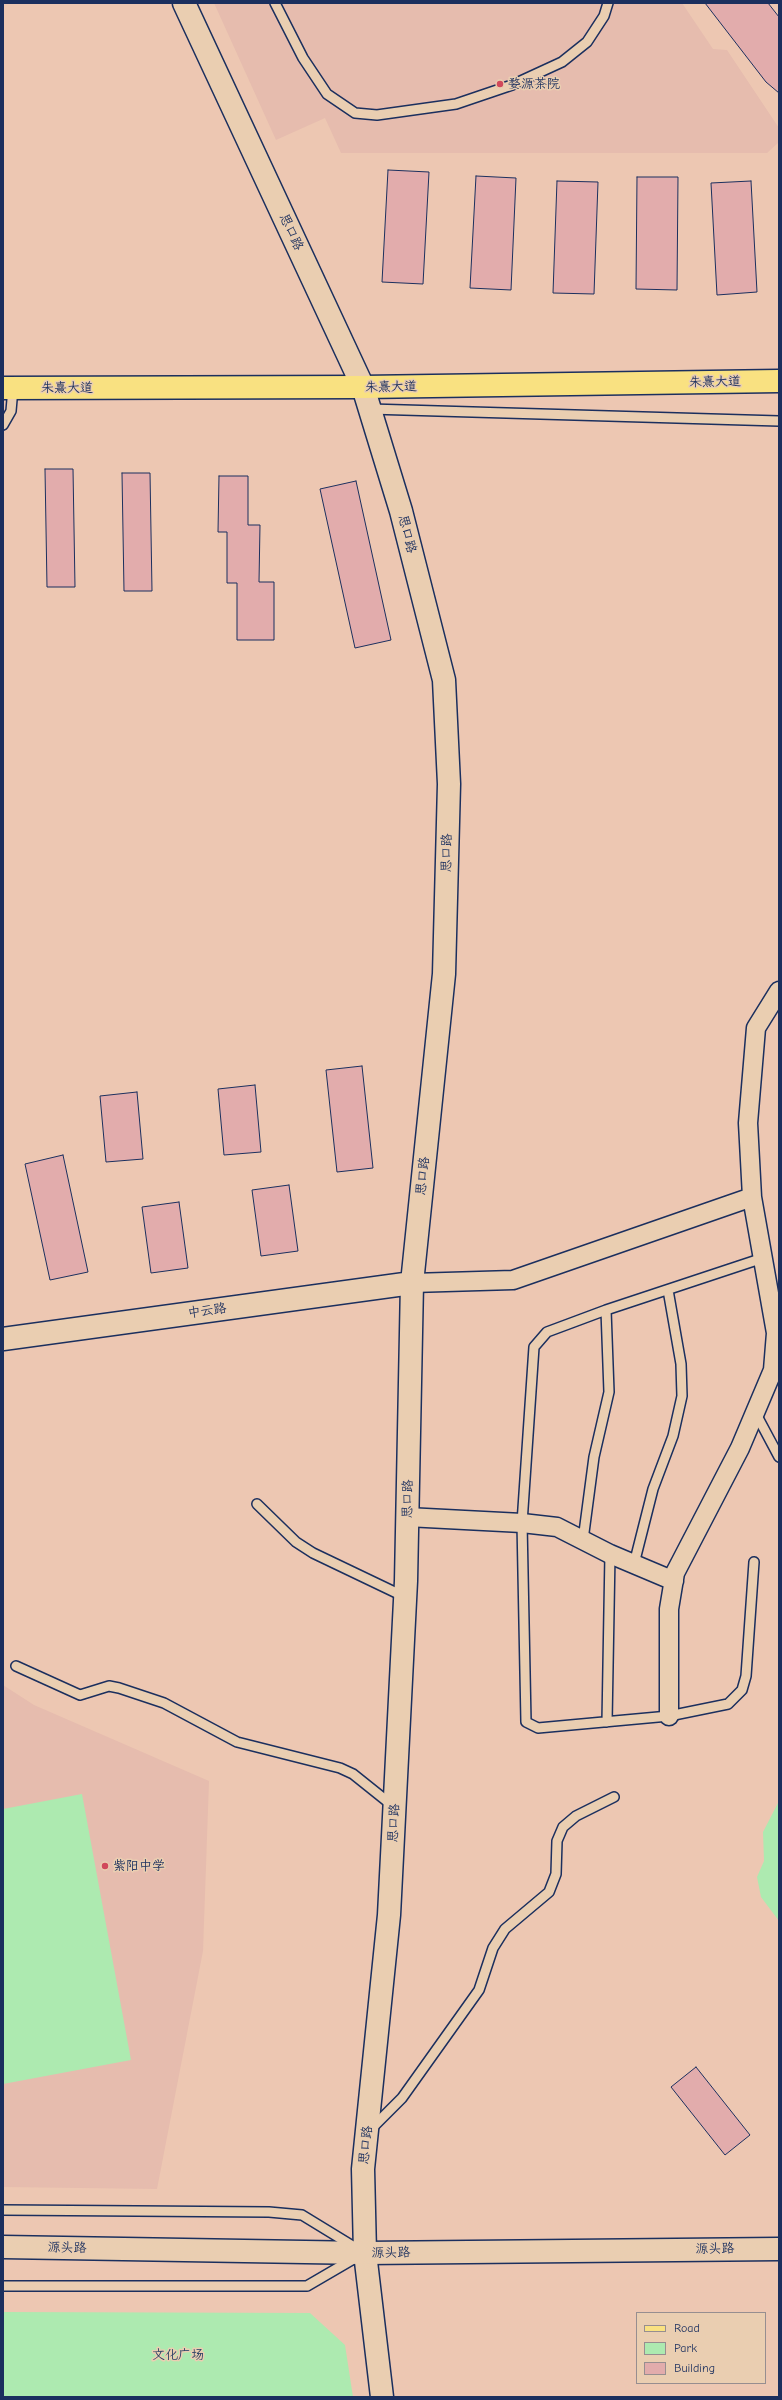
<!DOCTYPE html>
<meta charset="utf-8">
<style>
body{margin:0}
#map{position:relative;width:782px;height:2400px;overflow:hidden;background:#edc7b2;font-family:"Comic Neue",sans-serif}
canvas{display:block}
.frame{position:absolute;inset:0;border:4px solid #1b2f5e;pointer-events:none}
.legend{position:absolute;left:636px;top:2312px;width:130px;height:72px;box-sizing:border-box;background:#eaceb1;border:1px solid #978e90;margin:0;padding:5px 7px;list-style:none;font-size:12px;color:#1b2f5e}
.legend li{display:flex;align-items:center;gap:8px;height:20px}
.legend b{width:20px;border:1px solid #978e90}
</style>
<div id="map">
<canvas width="782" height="2400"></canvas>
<div class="frame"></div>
<ul class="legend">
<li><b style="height:5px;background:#f9e181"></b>Road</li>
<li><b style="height:11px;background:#adeab0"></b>Park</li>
<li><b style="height:11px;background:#e2acac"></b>Building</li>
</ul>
</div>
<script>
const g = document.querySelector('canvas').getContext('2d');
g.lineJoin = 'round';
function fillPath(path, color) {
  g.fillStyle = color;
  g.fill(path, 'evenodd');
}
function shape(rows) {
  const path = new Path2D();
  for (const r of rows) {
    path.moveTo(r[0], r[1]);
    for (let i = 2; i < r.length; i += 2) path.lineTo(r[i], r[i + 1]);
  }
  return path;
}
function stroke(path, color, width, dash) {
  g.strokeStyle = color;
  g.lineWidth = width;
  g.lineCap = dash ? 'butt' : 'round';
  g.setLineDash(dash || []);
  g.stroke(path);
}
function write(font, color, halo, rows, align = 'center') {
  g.font = font + ' "Comic Neue","LXGW WenKai TC",sans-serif';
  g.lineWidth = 3;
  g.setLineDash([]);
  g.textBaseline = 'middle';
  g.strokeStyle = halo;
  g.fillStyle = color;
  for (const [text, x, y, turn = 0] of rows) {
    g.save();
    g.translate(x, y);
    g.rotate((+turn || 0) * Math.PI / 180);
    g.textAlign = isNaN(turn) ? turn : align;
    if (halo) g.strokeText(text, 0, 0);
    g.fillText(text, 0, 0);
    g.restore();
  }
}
const built = shape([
 [214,3,682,3,713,49,727,50,779,128,779,142,767,153,341,153,325,118,276,140],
 [3,1685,34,1705,209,1781,203,1951,157,2189,3,2187]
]);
const green = shape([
 [82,1794,131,2060,3,2084,3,1809],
 [779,1801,779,1921,761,1897,757,1877,764,1861,763,1832],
 [3,2312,310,2313,345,2345,353,2397,3,2397]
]);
const building = shape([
 [705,3,768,3,779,17,779,93,766,82,705,3],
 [388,170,429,172,423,284,382,282,388,170],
 [476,176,516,178,511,290,470,288,476,176],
 [637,177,678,177,677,290,636,289,637,177],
 [557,181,598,182,594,294,553,293,557,181],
 [751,181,757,292,717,295,711,183,751,181],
 [45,469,73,469,75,587,47,587,45,469],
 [122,473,150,473,152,591,124,591,122,473],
 [219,476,248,476,248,525,260,525,259,582,274,582,274,640,237,640,237,583,227,583,227,532,218,532,219,476],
 [356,481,391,640,355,648,320,489,356,481],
 [362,1066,373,1168,337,1172,326,1070,362,1066],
 [255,1085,261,1152,224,1155,218,1089,255,1085],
 [137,1092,143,1159,106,1162,100,1096,137,1092],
 [63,1155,88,1272,50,1280,25,1164,63,1155],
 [289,1185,298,1251,261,1256,252,1190,289,1185],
 [179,1202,188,1268,151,1273,142,1207,179,1202],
 [696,2067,750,2135,725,2155,671,2087,696,2067]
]);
const service = shape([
 [275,3,303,58,327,94,355,113,377,115,456,104,512,85,562,62,587,42,604,16,608,3],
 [370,409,779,421],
 [3,425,11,411,13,388],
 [755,1412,779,1457],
 [257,1504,296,1542,313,1553,405,1597],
 [583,1540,594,1457,609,1392,606,1310],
 [754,1562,746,1676,742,1690,728,1704,669,1716,538,1728,526,1722,522,1523,534,1347,547,1332,606,1310,763,1258],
 [634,1564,653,1489,673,1436,682,1396,681,1364,668,1290],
 [16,1666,80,1695,109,1686,119,1688,164,1703,237,1742,340,1768,353,1774,393,1806],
 [607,1722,610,1554],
 [371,2129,402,2098,479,1990,493,1948,505,1929,549,1892,556,1874,557,1841,563,1827,576,1816,614,1797],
 [3,2210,269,2212,302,2215,356,2248],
 [3,2286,307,2286,355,2258]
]);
const minor = shape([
 [412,1283,513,1280,752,1197,748,1123,756,1028,779,991],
 [407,1517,522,1523,557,1527,610,1554,674,1581],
 [669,1716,669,1609,675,1573,740,1448,773,1370,776,1333,752,1197]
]);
const tertiary = shape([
 [184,3,363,387,401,511,444,680,449,784,444,974,412,1283,406,1581,389,1915,363,2169,365,2253,382,2397],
 [3,1339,412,1283]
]);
const secondary = shape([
 [3,2247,365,2253,779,2249]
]);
const primary = shape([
 [3,388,363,387,779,381]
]);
const markers = [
 [500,84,4,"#d1495b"],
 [105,1866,4,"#d1495b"]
];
const poiNames = [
 ["婺源茶院",508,84],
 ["紫阳中学",113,1866]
];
const streetNames = [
 ["思口路",291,232,65],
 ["朱熹大道",715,382,-1],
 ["朱熹大道",391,387,-1],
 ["朱熹大道",67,388],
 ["思口路",407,534,76],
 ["思口路",447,853,-89],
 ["思口路",423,1176,-84],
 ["中云路",207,1311,-8],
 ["思口路",408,1499,-89],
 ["思口路",394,1823,-87],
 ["思口路",366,2145,-84],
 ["源头路",67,2248,1],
 ["源头路",715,2249,-1],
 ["源头路",391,2253,-1]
];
const parkNames = [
 ["文化广场",178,2355]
];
fillPath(built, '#e6bcae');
fillPath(green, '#adeab0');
fillPath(building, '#e2acac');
stroke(building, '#1b2f5e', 1);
stroke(service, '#1b2f5e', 12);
stroke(minor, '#1b2f5e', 21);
stroke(tertiary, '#1b2f5e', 25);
stroke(secondary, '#1b2f5e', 25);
stroke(primary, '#1b2f5e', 25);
stroke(service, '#eaceb1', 9);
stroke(minor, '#eaceb1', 18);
stroke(tertiary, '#eaceb1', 22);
stroke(secondary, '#eaceb1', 22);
stroke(primary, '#f9e181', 22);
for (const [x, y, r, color] of markers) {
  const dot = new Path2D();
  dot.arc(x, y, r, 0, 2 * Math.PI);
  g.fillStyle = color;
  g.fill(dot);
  stroke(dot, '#eaceb1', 1.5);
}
write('13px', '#1b2f5e', '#eaceb1', poiNames, 'left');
write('13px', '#1b2f5e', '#eaceb1', streetNames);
write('13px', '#2a4266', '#eaceb1', parkNames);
</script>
